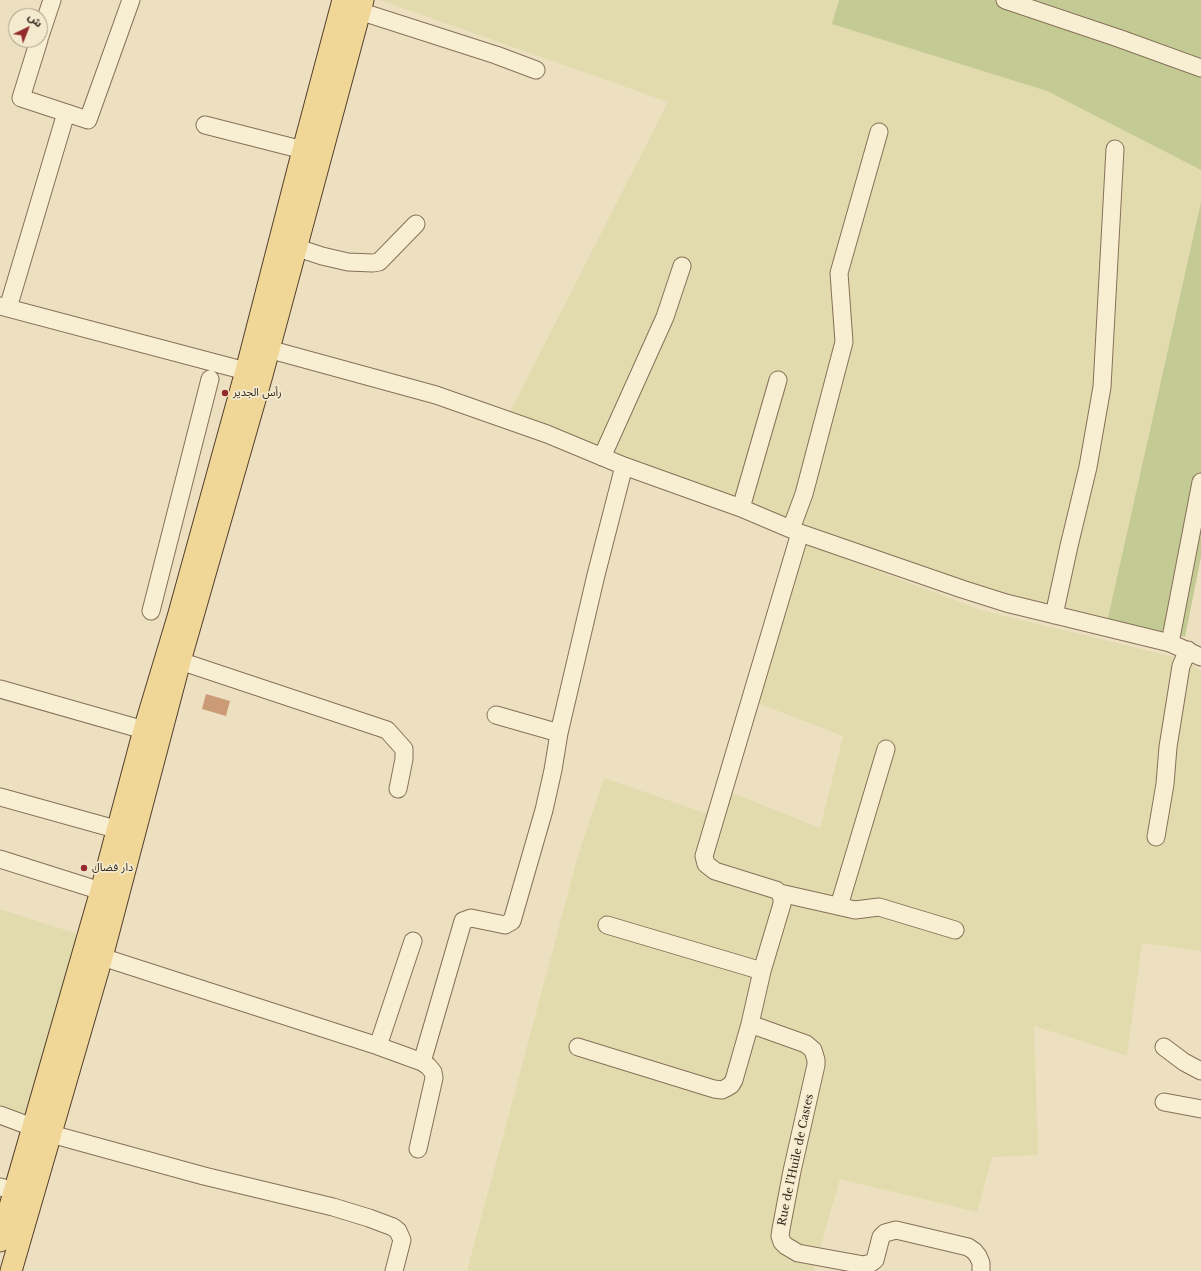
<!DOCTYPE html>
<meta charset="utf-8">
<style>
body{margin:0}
#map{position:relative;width:1201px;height:1271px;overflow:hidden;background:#ede0c0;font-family:"Libre Baskerville","Noto Sans Arabic",serif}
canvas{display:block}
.north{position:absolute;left:8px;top:8px;width:40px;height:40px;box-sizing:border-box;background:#f4eacf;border:1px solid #a89d87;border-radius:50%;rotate:43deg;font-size:11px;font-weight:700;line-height:16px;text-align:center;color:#35291c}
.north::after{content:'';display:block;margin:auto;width:14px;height:18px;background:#932b2a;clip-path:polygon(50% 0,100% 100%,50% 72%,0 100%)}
</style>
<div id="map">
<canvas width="1201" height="1271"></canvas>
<div class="north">ش</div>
</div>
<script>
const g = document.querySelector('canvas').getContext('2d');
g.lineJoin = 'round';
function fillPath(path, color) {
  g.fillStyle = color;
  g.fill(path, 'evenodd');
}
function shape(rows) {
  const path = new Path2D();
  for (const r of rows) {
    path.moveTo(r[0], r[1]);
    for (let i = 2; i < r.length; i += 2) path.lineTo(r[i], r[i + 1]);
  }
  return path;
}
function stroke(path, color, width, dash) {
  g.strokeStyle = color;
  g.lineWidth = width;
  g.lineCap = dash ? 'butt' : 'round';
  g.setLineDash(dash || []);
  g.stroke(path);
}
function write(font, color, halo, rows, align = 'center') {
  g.font = font + ' "Libre Baskerville","Noto Sans Arabic",serif';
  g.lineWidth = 3.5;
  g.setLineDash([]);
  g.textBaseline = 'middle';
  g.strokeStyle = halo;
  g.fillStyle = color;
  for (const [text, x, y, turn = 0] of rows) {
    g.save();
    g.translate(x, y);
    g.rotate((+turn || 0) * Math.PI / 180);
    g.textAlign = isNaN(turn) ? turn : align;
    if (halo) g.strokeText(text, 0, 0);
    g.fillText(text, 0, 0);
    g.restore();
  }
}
const farmland = shape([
 [380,0,839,0,833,24,1047,91,1201,170,1201,202,1107,622,982,591,804,525,510,412,668,102],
 [804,543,981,610,1182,659,1201,671,1201,951,1142,943,1127,1056,1034,1026,1038,1155,992,1157,977,1212,840,1179,814,1270,816,1271,467,1271,579,852,604,778,720,818,730,792,820,828,843,736,757,703],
 [0,909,81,935,35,1112,18,1116,0,1110]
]);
const green = shape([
 [839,0,1201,0,1201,170,1047,91,832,24],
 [1201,202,1201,557,1185,637,1107,622]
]);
const building = shape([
 [206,694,230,701,226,716,202,709]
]);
const minor = shape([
 [1005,0,1118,38,1201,68],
 [359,11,496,55,536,70],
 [40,36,52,0],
 [39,40,21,98,88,120,131,0],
 [205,125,303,150],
 [295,247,322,256,348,262,373,263,379,262,416,224],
 [0,306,257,374],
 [8,308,66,113],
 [257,346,436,395,547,434,624,466,741,508,800,533,962,589,1006,603,1170,643,1201,657],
 [602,457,665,317,682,266],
 [741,508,778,380],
 [791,529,804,494,844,342,839,273,879,132],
 [151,611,210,379],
 [1054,615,1069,546,1088,467,1102,387,1115,149],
 [1170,643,1201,482],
 [180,661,387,730,404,749,404,759,398,789],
 [0,689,144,730],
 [496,715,559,733],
 [0,797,119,830],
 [1156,837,1165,784,1168,747,1181,666,1188,650],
 [0,859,101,891],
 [780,893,855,910,879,907,955,930],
 [839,906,886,749],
 [607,925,762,971],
 [102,957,378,1046,422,1062,428,1066,433,1072,434,1078,418,1149],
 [750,1024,806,1044,813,1050,816,1060,816,1065,792,1171,781,1229,780,1236,782,1242,786,1246,798,1253,864,1265,871,1263,875,1260,881,1237,885,1233,896,1230,968,1247,974,1251,978,1256,981,1263,981,1271],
 [378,1046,413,941],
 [578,1047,714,1089,722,1090,726,1088,731,1085,734,1080,750,1024,762,971,782,904,782,898,780,893,776,890,715,871,706,864,704,856,800,533],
 [1164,1047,1184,1062,1201,1071],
 [422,1062,463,921,471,918,505,925,512,921,544,810,553,770,559,733,596,575,624,466],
 [1164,1102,1201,1109],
 [0,1115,51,1134,204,1176,333,1207,369,1218,393,1227,398,1231,402,1240,394,1271],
 [0,1187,26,1194]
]);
const major = shape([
 [0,1241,101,891,144,730,178,617,246,371,303,150,343,0],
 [11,1271,102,957,180,661,262,375,363,0]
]);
const markers = [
 [225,393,4,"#932b2a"],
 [84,868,4,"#932b2a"]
];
const poiNames = [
 ["رأس الجدير",233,393],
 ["دار فضال",92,868]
];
const streetNames = [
 ["Rue de l'Huile de Castes",796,1160,-78]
];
fillPath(farmland, '#e2dbad');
fillPath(green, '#c3ca94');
fillPath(building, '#ca9b76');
stroke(minor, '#857158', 19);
stroke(major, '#533f2d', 23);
stroke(minor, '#f8eed2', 17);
stroke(major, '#f0d697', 21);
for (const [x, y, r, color] of markers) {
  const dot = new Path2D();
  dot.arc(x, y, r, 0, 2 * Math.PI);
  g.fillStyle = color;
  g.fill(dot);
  stroke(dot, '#f4eacf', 1.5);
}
write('11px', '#35291c', '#f4eacf', poiNames, 'left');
write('11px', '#35291c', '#f4eacf', streetNames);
</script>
